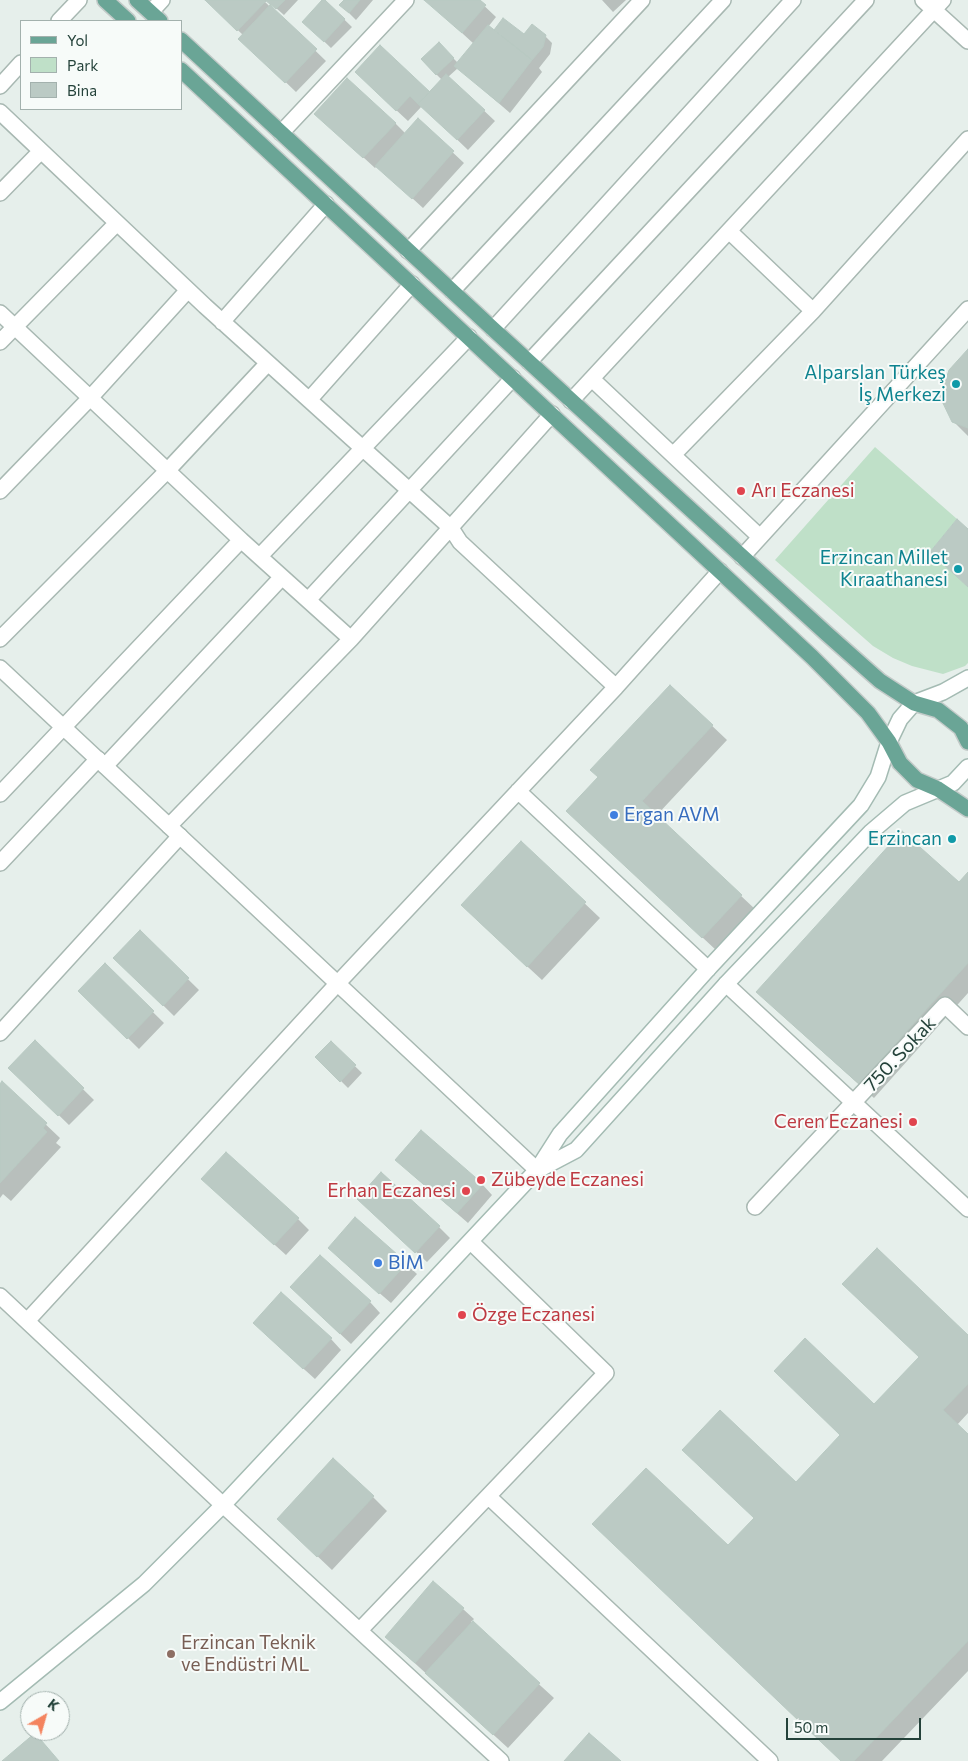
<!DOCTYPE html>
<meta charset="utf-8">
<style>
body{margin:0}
#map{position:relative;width:968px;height:1761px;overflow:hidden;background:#e6efeb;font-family:Commissioner,sans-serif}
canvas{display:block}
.legend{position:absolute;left:20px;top:20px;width:162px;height:90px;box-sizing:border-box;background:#f7fbf9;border:1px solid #a3b1ad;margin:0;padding:6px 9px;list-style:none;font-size:15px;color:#24423a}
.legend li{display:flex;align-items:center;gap:10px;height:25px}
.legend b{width:25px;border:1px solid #a3b1ad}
.north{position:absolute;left:20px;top:1691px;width:50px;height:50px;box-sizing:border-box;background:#f7fbf9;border:1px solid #a3b1ad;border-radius:50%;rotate:38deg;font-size:14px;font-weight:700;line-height:20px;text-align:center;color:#24423a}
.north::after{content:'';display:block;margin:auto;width:18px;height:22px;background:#f4845f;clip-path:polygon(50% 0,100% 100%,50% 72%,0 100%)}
.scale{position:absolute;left:786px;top:1718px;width:135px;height:22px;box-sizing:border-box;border:2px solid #24423a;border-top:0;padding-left:6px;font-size:15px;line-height:18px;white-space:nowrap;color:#24423a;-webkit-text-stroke:4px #f7fbf9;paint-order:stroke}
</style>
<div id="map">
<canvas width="968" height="1761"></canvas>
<ul class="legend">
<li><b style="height:6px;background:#6aa596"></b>Yol</li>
<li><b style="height:14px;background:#bfe0c8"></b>Park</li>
<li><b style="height:14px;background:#bbcac4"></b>Bina</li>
</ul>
<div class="north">K</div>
<div class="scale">50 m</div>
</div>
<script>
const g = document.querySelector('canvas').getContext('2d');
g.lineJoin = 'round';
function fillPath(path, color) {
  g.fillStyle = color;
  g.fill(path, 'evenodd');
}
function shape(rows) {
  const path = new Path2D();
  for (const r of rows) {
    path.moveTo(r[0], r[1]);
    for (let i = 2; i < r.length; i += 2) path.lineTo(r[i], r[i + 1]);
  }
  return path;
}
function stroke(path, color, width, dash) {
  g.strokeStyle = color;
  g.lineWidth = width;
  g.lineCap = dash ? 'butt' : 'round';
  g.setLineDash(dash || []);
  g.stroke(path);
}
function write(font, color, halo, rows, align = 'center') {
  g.font = font + ' Commissioner,sans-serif';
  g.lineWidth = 4;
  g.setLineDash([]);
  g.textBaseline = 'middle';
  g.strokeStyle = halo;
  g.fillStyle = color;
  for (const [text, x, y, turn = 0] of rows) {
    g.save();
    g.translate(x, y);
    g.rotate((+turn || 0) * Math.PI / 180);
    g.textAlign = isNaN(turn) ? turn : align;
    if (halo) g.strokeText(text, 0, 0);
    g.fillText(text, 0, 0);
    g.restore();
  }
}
const green = shape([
 [875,447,957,519,930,552,968,587,968,663,965,666,943,674,912,666,893,658,873,646,775,560]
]);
const shadow = shape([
 [206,0,263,0,326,61,296,92,251,49,243,35],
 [267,0,298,0,284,15],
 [324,0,352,27,331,48,304,22],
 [346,0,373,0,356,20,341,5],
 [426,0,478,0,496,17,488,27,498,35,545,36,552,43,550,54,539,68,542,72,510,113,458,68,448,77,495,121,468,150,422,106,408,121,367,83,430,93,442,80,422,60,439,44,458,63,474,44],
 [602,0,626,0,613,12],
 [418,120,464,163,423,208,377,166,375,168,327,124,395,123,406,134],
 [968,351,968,436,953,421],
 [670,686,727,740,656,816,756,910,717,951,582,825,599,777],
 [521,843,600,918,542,980,477,920],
 [968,874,968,993,874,1098,773,1007,959,884],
 [140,932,199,990,174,1016,115,958],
 [105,965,164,1023,139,1049,80,991],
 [35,1042,94,1100,69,1125,10,1068],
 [331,1043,362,1073,348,1088,317,1057],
 [2,1083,60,1138,56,1143,61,1147,11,1201,3,1194,0,1198,0,1086],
 [407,1170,482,1184,492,1195,468,1223],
 [214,1190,298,1219,309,1230,286,1255],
 [369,1209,439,1227,450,1238,427,1262],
 [340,1259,406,1264,417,1274,391,1303],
 [302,1298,370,1302,380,1313,351,1344],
 [265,1334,331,1339,341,1350,315,1379],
 [968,1336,968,1413,957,1425,968,1435,968,1671,882,1761,842,1761,728,1547,796,1484,842,1435,874,1406],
 [373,1497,387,1511,332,1570,293,1533],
 [463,1609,474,1619,471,1622,554,1698,508,1748,397,1647]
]);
const building = shape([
 [205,0,265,0,266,1,237,31,205,0],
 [265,0,285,0,276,9,265,0],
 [322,0,325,0,345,19,324,42,302,22,322,0],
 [344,0,360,0,349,13,339,5,344,0],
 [424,0,480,0,486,5,462,33,424,0],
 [270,5,317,49,285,83,238,39,270,5],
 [503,18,524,34,532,24,546,35,543,47,532,60,494,30,503,18],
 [488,25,532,60,499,103,454,66,488,25],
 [439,42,454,58,436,75,421,59,439,42],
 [380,45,430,92,418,104,410,96,396,111,355,72,380,45],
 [446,74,485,110,457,140,418,104,446,74],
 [347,78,396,123,363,158,314,114,347,78],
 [418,118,454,151,412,199,375,166,418,118],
 [968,349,968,428,952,422,940,397,949,370,968,349],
 [957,519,968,529,968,587,930,552,957,519],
 [670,685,713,725,642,801,742,895,702,938,566,811,598,777,590,770,670,685],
 [902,831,959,882,968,872,968,963,859,1084,756,992,902,831],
 [521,841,586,902,527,967,461,905,521,841],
 [140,930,189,978,163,1006,113,958,140,930],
 [105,963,154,1011,127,1039,78,991,105,963],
 [35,1040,84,1088,58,1116,8,1068,35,1040],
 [331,1041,356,1065,340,1082,315,1057,331,1041],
 [2,1081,47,1123,43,1128,47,1132,0,1183,0,1084,2,1081],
 [421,1130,483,1184,457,1213,395,1160,421,1130],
 [226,1152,299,1218,274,1245,201,1179,226,1152],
 [381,1172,440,1226,415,1253,357,1199,381,1172],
 [355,1217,407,1263,379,1294,328,1248,355,1217],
 [877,1248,968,1335,968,1384,943,1410,968,1434,968,1641,854,1761,841,1761,592,1524,646,1468,728,1545,754,1518,682,1450,720,1410,796,1482,840,1435,774,1371,805,1338,874,1404,919,1357,842,1284,877,1248],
 [320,1255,371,1301,340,1334,290,1287,320,1255],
 [281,1292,332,1338,303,1369,253,1323,281,1292],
 [333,1458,374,1496,317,1557,277,1519,333,1458],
 [433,1581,464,1608,415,1663,385,1637,433,1581],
 [473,1621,540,1683,493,1735,425,1673,473,1621],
 [35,1733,59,1761,2,1761,35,1733],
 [589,1733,621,1761,564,1761,589,1733]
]);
const minor = shape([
 [923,0,968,41],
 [59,21,79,0],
 [0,86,21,63],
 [0,112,205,306,451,528,460,542,616,687],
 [281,133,406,0],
 [0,193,41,151],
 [729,231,813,311],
 [408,251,642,0],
 [452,291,723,0],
 [0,313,241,540,351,639],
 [222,322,326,204],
 [493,329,793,0],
 [0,342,117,223],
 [529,362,866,0],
 [592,379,760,537],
 [309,400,412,284],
 [571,401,943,0],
 [673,455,813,311,968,139],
 [0,491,90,398,188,290],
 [260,556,469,337],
 [742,557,968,309],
 [308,600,513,378],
 [0,639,167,471,268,363],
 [105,766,282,577],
 [518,791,708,969],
 [0,794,241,540],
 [169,826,351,639,552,414],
 [0,863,98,759],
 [0,1033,180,836],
 [755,1207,945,1005,968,1027],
 [0,1296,223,1505],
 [27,1321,337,984,616,687,720,571],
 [489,1497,770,1761],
 [360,1630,606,1373,471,1242]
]);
const tertiary = shape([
 [151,12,162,0],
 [0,668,537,1170],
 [726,984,968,1209],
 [223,1505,501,1761]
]);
const secondary = shape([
 [538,1170,576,1150,726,984,871,832,905,803,953,783,968,767],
 [0,1702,144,1584,223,1505,537,1170,560,1134,708,969,861,805,878,777,889,742,900,719,914,703,943,692,968,678]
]);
const primary = shape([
 [105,0,128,21],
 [137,0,160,21],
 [181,40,493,329,827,634,880,681,914,703,938,710,961,728,968,742],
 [181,70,812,657,868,713,889,742,900,763,917,780,938,789,968,809]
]);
const markers = [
 [956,384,5,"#0f9aa8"],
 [741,491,5,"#e0444e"],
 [958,569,5,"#0f9aa8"],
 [614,815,5,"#3f7fe0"],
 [952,839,5,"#0f9aa8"],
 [913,1122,5,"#e0444e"],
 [481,1180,5,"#e0444e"],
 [466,1191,5,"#e0444e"],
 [378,1263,5,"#3f7fe0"],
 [462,1315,5,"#e0444e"],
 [171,1654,5,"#8d6e63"]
];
const cultureNames = [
 ["Alparslan Türkeş",946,373],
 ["İş Merkezi",946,395],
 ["Erzincan Millet",948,558],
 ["Kıraathanesi",948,580],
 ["Erzincan",942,839]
];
const healthNames = [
 ["Arı Eczanesi",751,491],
 ["Ceren Eczanesi",903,1122,"right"],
 ["Zübeyde Eczanesi",491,1180],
 ["Erhan Eczanesi",456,1191,"right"],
 ["Özge Eczanesi",472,1315]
];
const shopNames = [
 ["Ergan AVM",624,815],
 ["BİM",388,1263]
];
const streetNames = [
 ["750. Sokak",900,1054,-47]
];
const educationNames = [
 ["Erzincan Teknik",181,1643],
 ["ve Endüstri ML",181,1665]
];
fillPath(green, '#bfe0c8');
fillPath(shadow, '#0003');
fillPath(building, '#bbcac4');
stroke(building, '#b8c9c2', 1);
stroke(minor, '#a8b8b2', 18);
stroke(tertiary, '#a8b8b2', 18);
stroke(secondary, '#a4bbb3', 18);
stroke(primary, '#c2cac8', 18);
stroke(minor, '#fff', 15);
stroke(tertiary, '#fff', 15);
stroke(secondary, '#fff', 15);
stroke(primary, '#6aa596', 15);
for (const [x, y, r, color] of markers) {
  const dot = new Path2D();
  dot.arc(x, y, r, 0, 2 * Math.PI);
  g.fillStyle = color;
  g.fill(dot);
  stroke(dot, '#f7fbf9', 2);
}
write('19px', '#0d838f', '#f7fbf9', cultureNames, 'right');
write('19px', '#be3a42', '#f7fbf9', healthNames, 'left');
write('19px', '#366cbe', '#f7fbf9', shopNames, 'left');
write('19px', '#24423a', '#f7fbf9', streetNames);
write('19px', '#785e54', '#f7fbf9', educationNames, 'left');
</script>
